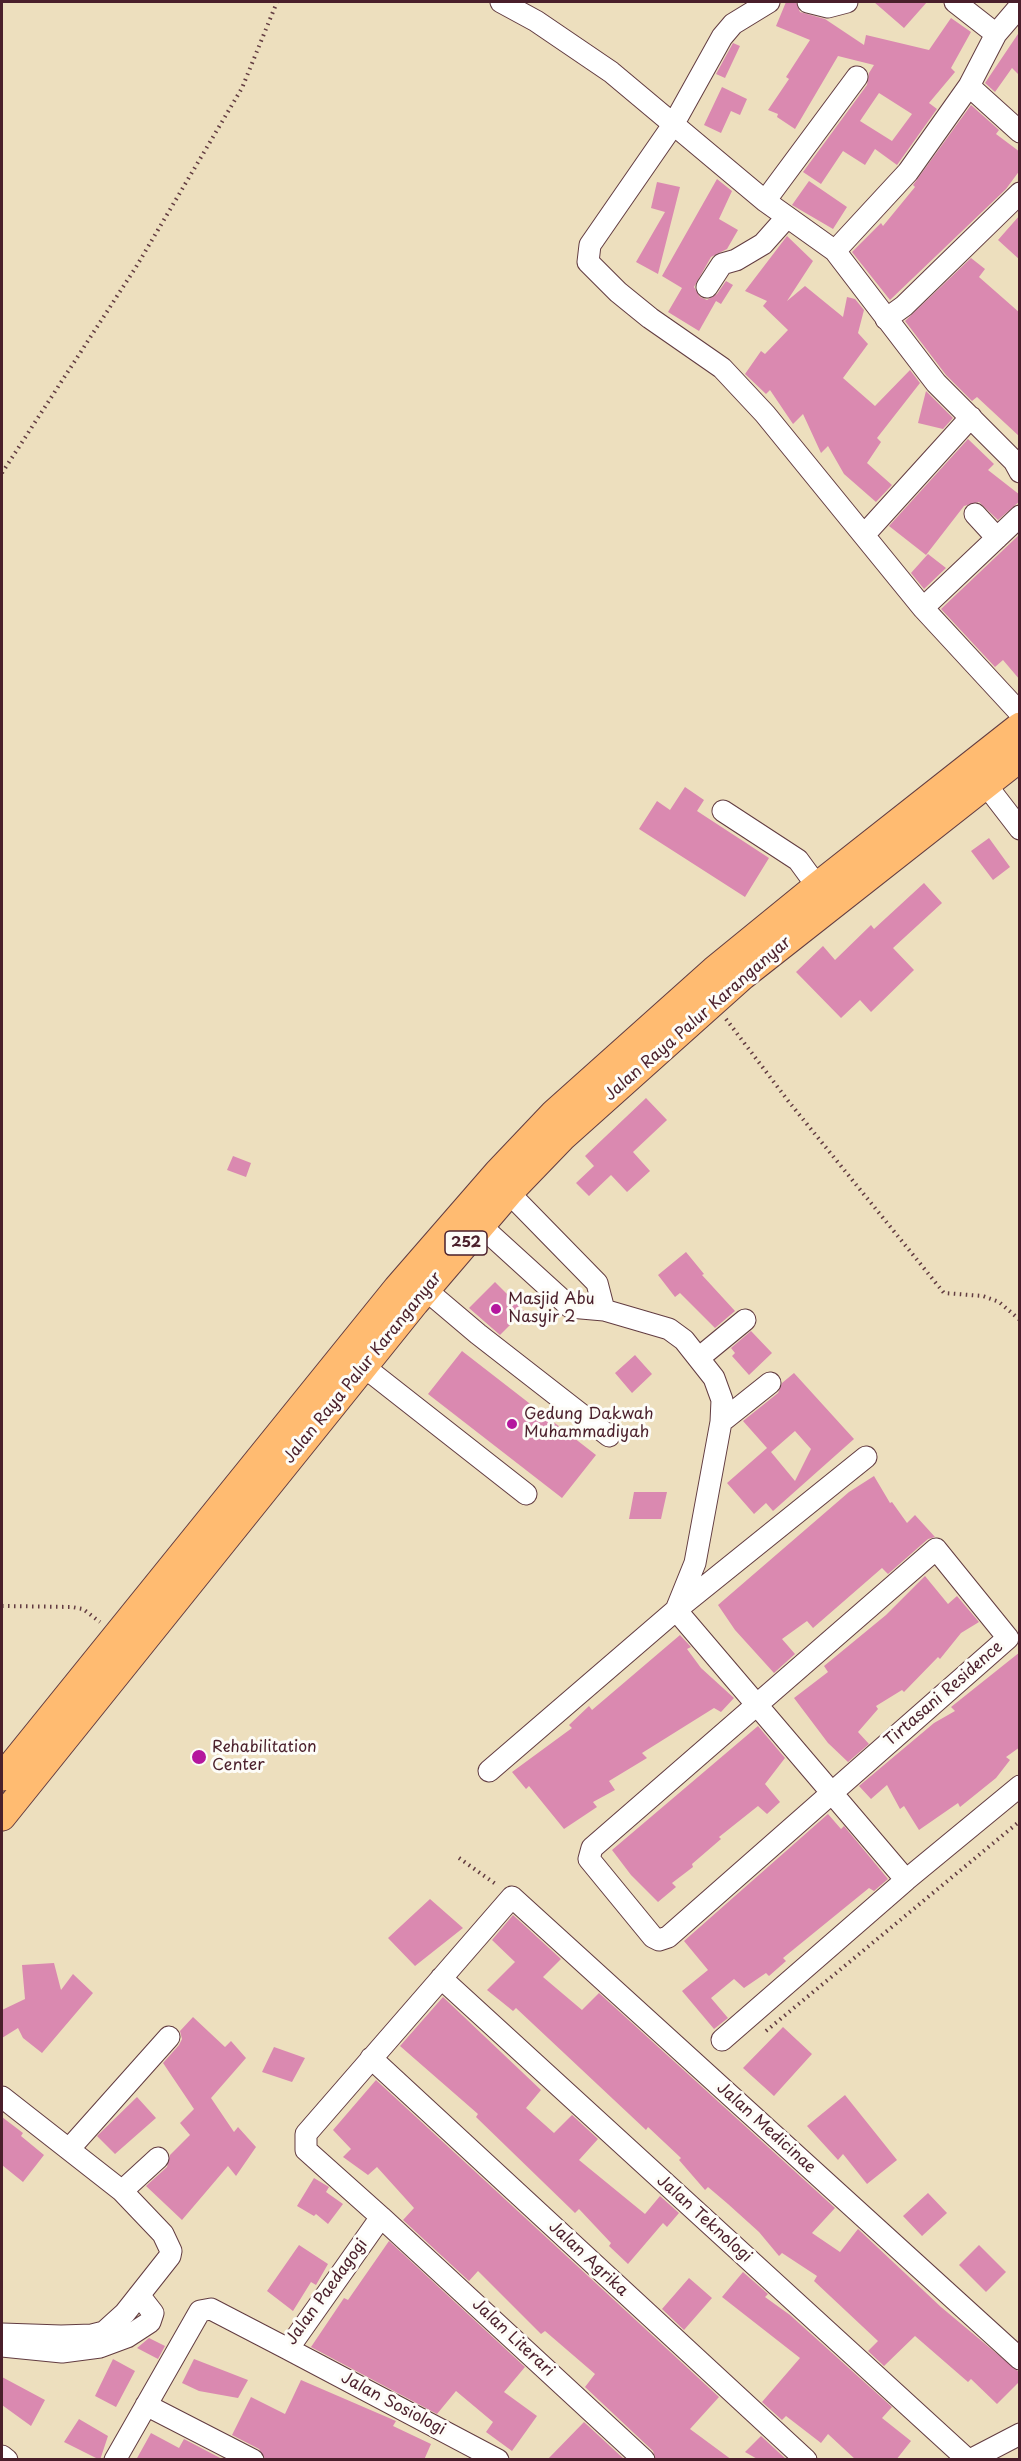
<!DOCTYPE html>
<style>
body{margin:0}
#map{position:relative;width:1021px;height:2461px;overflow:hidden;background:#eddfbe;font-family:"Playpen Sans",sans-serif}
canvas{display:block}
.frame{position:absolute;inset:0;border:3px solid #4a1f2b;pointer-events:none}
</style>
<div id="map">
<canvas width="1021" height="2461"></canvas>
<div class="frame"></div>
</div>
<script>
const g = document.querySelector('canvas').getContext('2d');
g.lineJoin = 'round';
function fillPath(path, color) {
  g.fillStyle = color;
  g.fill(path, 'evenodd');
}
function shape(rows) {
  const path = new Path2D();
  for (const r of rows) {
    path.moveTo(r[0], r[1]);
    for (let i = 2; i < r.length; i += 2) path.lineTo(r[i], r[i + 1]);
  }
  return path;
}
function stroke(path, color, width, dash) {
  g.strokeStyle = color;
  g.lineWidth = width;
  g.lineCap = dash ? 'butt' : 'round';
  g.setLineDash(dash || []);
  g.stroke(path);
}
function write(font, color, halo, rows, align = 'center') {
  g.font = font + ' "Playpen Sans",sans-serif';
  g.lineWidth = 6;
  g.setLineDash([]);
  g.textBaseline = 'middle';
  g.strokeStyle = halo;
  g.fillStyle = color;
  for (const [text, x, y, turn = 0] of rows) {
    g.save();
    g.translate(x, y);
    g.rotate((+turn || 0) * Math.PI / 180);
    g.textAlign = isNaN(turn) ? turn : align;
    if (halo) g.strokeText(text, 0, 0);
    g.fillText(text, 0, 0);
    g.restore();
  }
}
const building = shape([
 [786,2,796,2,800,12,825,19,864,45,866,35,929,50,951,18,971,32,951,68,955,72,929,103,937,109,897,165,875,149,865,165,843,151,821,184,803,172,867,85,869,73,874,65,838,56,795,129,777,117,778,114,768,110,789,79,786,77,810,40,776,26],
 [879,93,912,114,892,141,860,121],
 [874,2,927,2,904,28],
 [1020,31,1020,76,1012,68,995,92,985,83],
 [733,43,740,46,725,78,716,74],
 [722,87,747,99,740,115,731,111,721,133,704,125],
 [971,105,999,130,996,134,1020,152,1020,170,1006,189,890,300,852,252,881,223,883,226,915,187,913,185],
 [717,179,732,191,719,219,738,230,727,249,711,257,694,287,700,297,707,300,717,294,726,281,733,285,721,304,716,301,699,331,668,312,682,288,662,276],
 [809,181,847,207,833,229,792,205],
 [657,182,680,187,658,274,636,262,665,212,651,208],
 [1020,215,1020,260,998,240],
 [787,236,813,261,787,301,805,286,843,317,847,297,855,299,864,310,858,333,868,344,843,378,875,406,910,370,920,383,877,438,881,442,867,463,892,485,876,502,844,474,828,446,821,453,803,414,793,424,770,390,766,394,745,374,761,351,765,354,788,330,763,306,767,301,745,291],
 [971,258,985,269,979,277,1020,313,1020,437,977,397,972,401,946,375,905,321],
 [926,391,953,418,943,429,918,423],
 [968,439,994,464,988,470,1020,495,1020,501,998,520,979,502,964,506,926,555,889,526],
 [1020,534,1020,680,1003,660,995,667,941,609],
 [928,554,946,568,924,589,911,573],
 [685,787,704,800,697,811,769,858,745,897,639,829,657,801,670,810],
 [989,838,1010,867,993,880,971,851],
 [924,883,942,903,893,948,914,970,871,1012,860,1000,841,1018,796,972,823,946,835,960,871,925,874,929],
 [646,1098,667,1120,633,1152,650,1171,627,1192,611,1175,589,1196,576,1183,594,1166,585,1156],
 [233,1156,251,1163,246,1177,227,1170],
 [686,1252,704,1274,702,1275,735,1311,715,1328,680,1293,675,1297,658,1275],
 [495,1282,524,1311,500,1335,469,1308],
 [751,1331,772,1353,749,1375,732,1356,735,1353,731,1348],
 [462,1351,596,1455,562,1498,428,1394],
 [635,1355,652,1374,632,1393,615,1373],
 [794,1373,854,1439,773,1511,766,1503,754,1514,727,1483,767,1448,743,1421,778,1393,782,1383],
 [795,1431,811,1449,795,1481,771,1452],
 [874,1476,890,1503,892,1502,907,1523,915,1515,935,1537,928,1539,888,1574,882,1568,813,1628,807,1621,782,1639,795,1654,774,1673,735,1630,718,1605,849,1492],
 [634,1492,667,1492,661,1519,629,1519],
 [925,1576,948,1604,957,1596,979,1622,961,1633,940,1659,938,1657,904,1692,902,1690,876,1706,878,1709,858,1732,869,1744,848,1762,828,1743,794,1698,828,1672,824,1666,886,1615],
 [680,1635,691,1647,687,1649,701,1668,734,1698,721,1712,714,1708,642,1753,647,1758,609,1781,615,1790,593,1802,597,1807,564,1829,529,1786,526,1789,512,1772,572,1728,569,1725,589,1706,592,1710],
 [1020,1652,1020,1747,1006,1757,1010,1760,996,1778,960,1807,958,1803,919,1830,904,1806,900,1809,887,1785,871,1799,859,1786,934,1723,955,1711,951,1707],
 [758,1726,785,1758,765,1784,780,1802,767,1814,758,1806,719,1837,721,1839,692,1864,693,1867,672,1883,676,1887,658,1902,631,1875,612,1850],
 [828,1814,841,1829,844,1826,888,1879,874,1891,869,1888,783,1958,786,1961,769,1976,766,1973,744,1988,734,1979,711,1998,728,2018,714,2029,682,1991,708,1970,684,1941],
 [430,1899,463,1928,415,1966,388,1938],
 [513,1915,561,1959,543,1977,582,2010,599,1993,835,2208,812,2233,840,2252,858,2229,941,2307,1020,2373,1020,2381,997,2404,971,2379,968,2382,915,2336,884,2366,868,2351,878,2341,814,2281,817,2276,782,2253,779,2256,759,2232,728,2204,708,2187,705,2190,679,2160,681,2158,648,2127,646,2130,516,2008,513,2011,487,1990,515,1962,492,1940],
 [54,1963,61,1990,73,1974,93,1993,42,2053,23,2038,18,2028,2,2038,2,2010,25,1999,22,1965],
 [443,1997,541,2090,526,2108,554,2133,572,2115,598,2139,579,2160,645,2214,660,2196,679,2213,667,2227,663,2223,628,2264,609,2246,611,2243,579,2209,575,2213,476,2117,478,2114,400,2046],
 [193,2017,225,2047,231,2041,246,2058,211,2098,234,2132,238,2127,256,2147,236,2176,228,2166,182,2220,146,2186,167,2167,170,2155,190,2135,180,2123,194,2109,163,2063,179,2045,182,2039,180,2031],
 [783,2027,812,2054,774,2096,743,2068],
 [274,2047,305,2058,292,2082,262,2072],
 [376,2080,719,2397,690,2429,732,2460,656,2460,653,2451,585,2387,595,2374,545,2331,541,2334,478,2271,469,2281,403,2220,414,2208,377,2167,368,2175,343,2157,351,2149,333,2130],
 [845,2095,897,2160,867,2184,843,2154,838,2160,807,2126],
 [137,2097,156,2118,115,2154,97,2136],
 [2,2117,23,2133,21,2136,44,2155,23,2182,2,2165],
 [314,2178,329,2187,326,2192,343,2204,328,2224,316,2214,314,2216,297,2206],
 [928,2193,947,2213,922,2236,903,2216],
 [389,2241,525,2367,504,2392,537,2416,512,2451,486,2432,493,2422,456,2391,437,2414,311,2347,344,2298,348,2300],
 [299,2245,328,2264,316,2285,311,2282,293,2311,267,2291],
 [979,2245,1006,2272,986,2292,959,2265],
 [743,2272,768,2294,765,2297,790,2315,892,2407,882,2418,911,2441,896,2460,856,2460,828,2434,821,2443,786,2416,782,2420,762,2402,800,2358,722,2297],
 [689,2278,712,2298,684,2330,662,2309],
 [149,2338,165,2346,158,2359,137,2348],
 [113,2359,135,2371,116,2407,95,2396],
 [194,2359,248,2380,238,2398,199,2391,182,2383],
 [2,2377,45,2400,31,2426,2,2405],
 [301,2380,396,2421,393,2426,431,2444,424,2460,266,2460,259,2449,232,2435,251,2397,285,2414],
 [79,2419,108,2436,100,2460,64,2442],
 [584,2422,625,2460,547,2460],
 [151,2433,179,2448,184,2439,224,2460,136,2460],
 [761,2436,787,2460,759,2460,745,2452]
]);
const path = shape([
 [2,473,136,267,242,88,277,2],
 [726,1019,789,1102,944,1293,983,1296,999,1302,1020,1320],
 [2,1606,72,1607,83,1609,100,1622],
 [459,1858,497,1885],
 [766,2031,1020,1821]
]);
const minor = shape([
 [501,2,536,21,611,72,765,201,835,251,936,383,1014,461,1020,472],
 [769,2,733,24,722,37,673,125,590,245,588,262,618,292,650,318,722,368,765,414,923,608,1020,713],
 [808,2,828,7,847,2],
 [955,2,996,34],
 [969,86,1020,132],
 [765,201,857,77],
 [835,251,908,172,969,86,996,34,1020,6],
 [707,287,722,264,736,260,763,244,787,217],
 [886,319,904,306,1020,193],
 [975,514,997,538],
 [864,535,971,417],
 [923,608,1020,516],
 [976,772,1020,829],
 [723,811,798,860,817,886],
 [509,1193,597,1283,604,1310],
 [481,1226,570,1307,604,1310,669,1329,684,1340,714,1378,722,1400,721,1422,695,1563,676,1610],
 [426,1290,478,1334,609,1436],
 [700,1357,745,1320],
 [363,1366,526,1494],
 [721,1422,770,1383],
 [936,1549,1008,1638,668,1937,659,1940,653,1937,589,1859,592,1848,936,1549],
 [676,1610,906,1880],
 [489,1771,676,1610,866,1457],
 [441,1978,968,2460],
 [722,2040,906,1880,1020,1786],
 [371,2058,806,2460],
 [2,2097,122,2191,163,2234,171,2251,170,2256,125,2313,104,2332,92,2335,61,2336,2,2334],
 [70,2148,169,2037],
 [122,2191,158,2158],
 [381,2217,644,2460],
 [2,2346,62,2352,100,2347,127,2337,150,2322,153,2313,139,2295],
 [288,2349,498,2460],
 [146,2405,253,2460],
 [2,2456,7,2460],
 [115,2460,200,2311,211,2309,288,2349,381,2217,306,2150,306,2134,512,1897,1020,2359],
 [970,2460,1020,2434]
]);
const major = shape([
 [2,1777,397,1288,497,1173,554,1113,714,970,817,886,1020,726],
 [2,1817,415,1303,509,1193,563,1137,743,976,1020,758]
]);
const markers = [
 [496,1309,6,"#b5179e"],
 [512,1424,6,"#b5179e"],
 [199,1757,8,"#b5179e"]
];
const shields = [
 [466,1243,42]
];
const shieldNames = [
 ["252",466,1243]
];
const streetNames = [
 ["Jalan Raya Palur Karanganyar",698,1019,-41],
 ["Jalan Raya Palur Karanganyar",363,1368,-51],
 ["Tirtasani Residence",944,1694,-41],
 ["Jalan Medicinae",766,2128,42],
 ["Jalan Teknologi",704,2219,42],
 ["Jalan Agrika",588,2259,43],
 ["Jalan Paedagogi",327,2292,-54],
 ["Jalan Literari",513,2338,43],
 ["Jalan Sosiologi",393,2404,28]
];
const poiNames = [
 ["Masjid Abu",508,1300],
 ["Nasyir 2",508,1318],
 ["Gedung Dakwah",524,1415],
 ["Muhammadiyah",524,1433],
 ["Rehabilitation",212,1748],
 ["Center",212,1766]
];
fillPath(building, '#da89b0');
stroke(minor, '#623c41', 23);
stroke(major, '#623c41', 29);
stroke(path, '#623c41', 4, [1.5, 4.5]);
stroke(minor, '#fff', 21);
stroke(major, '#ffbb71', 27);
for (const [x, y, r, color] of markers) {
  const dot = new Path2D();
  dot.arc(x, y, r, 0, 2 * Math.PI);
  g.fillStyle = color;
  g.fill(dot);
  stroke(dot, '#fdfcf7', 2);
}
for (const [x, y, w] of shields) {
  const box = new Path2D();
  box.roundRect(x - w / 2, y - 12, w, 24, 4.5);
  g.fillStyle = '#fdfcf7';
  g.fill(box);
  stroke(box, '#4a1f2b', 1.5);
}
write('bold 15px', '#4a1f2b', null, shieldNames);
write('16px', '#4a1f2b', '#fdfcf7', streetNames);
write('16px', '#4a1f2b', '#fdfcf7', poiNames, 'left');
</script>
